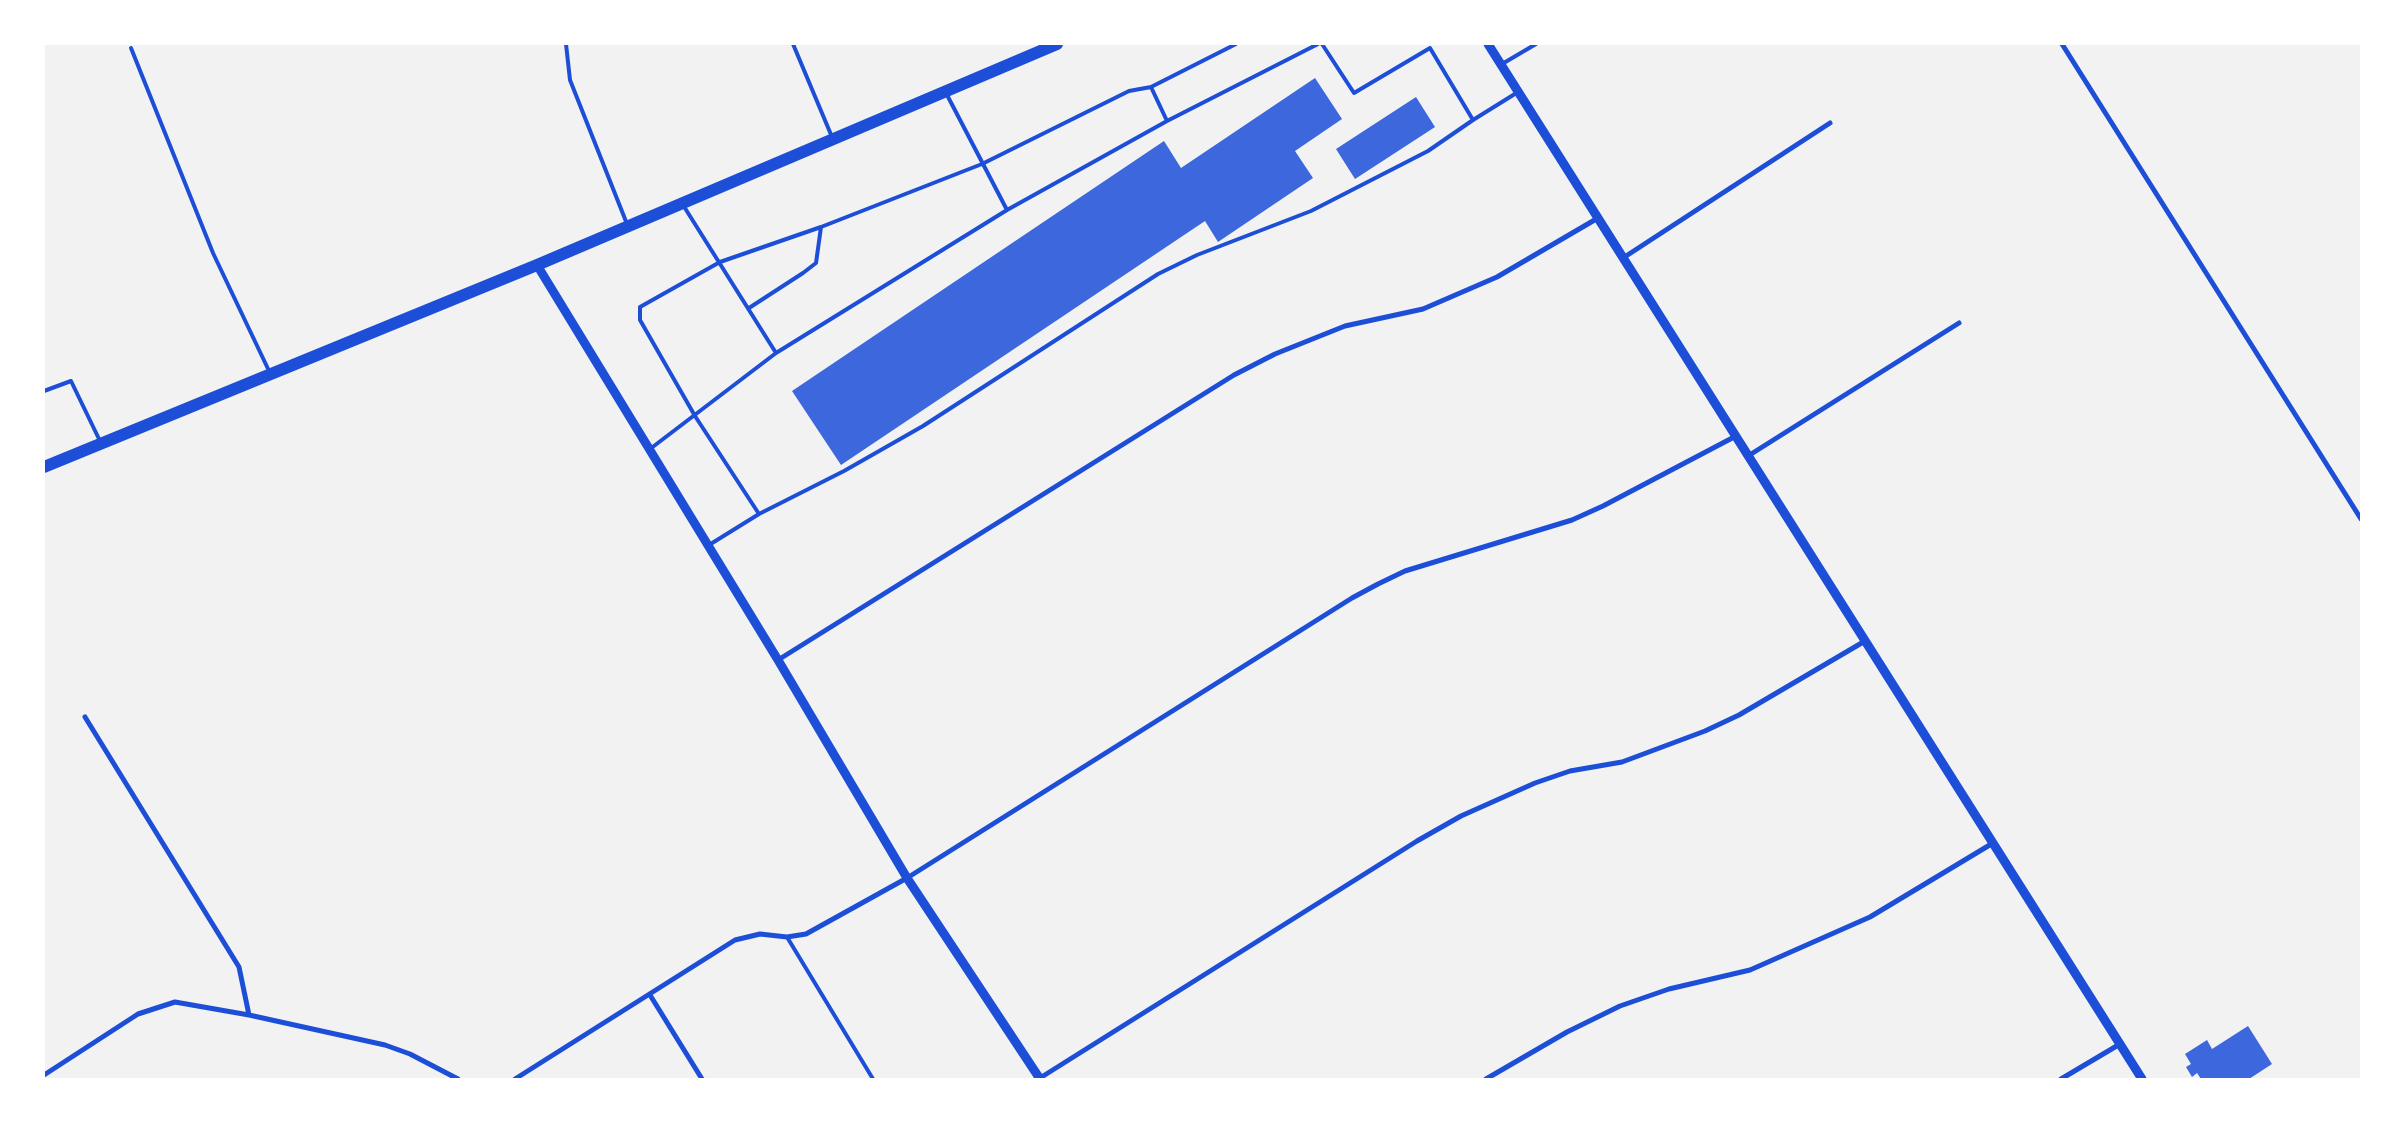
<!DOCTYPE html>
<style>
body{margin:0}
#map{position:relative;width:2405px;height:1123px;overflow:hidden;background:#f2f2f2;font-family:"Asap Condensed",sans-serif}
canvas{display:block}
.frame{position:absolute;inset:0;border:45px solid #fff;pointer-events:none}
</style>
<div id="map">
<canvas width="2405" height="1123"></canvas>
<div class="frame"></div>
</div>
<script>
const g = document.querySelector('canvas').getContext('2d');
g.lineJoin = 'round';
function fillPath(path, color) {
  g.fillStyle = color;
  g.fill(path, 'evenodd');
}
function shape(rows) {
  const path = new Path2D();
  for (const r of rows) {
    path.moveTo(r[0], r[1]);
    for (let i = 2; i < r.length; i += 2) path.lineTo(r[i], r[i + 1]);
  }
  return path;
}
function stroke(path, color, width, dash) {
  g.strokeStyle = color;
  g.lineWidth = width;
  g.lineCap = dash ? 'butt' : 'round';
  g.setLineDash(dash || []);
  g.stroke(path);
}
const building = shape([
 [1315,78,1342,119,1295,151,1313,178,1218,242,1205,221,841,465,792,391,1164,141,1181,168],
 [1416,97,1435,127,1355,179,1336,149],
 [2248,1026,2272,1064,2249,1079,2201,1079,2197,1073,2192,1077,2186,1067,2191,1064,2185,1054,2207,1040,2212,1049]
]);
const service = shape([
 [566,44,570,80,627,224],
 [793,44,832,137],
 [1322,44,1354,93,1430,48,1473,120,1518,92],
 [131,48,213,253,270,373],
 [1502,64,1536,44],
 [1151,87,1167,121],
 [683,205,776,353,1007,210,946,93],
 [1007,210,1167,121,1318,44],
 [749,308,803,273,816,263,821,227],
 [44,391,71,381,100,441],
 [650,449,776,353],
 [759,514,844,471,923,426,1158,274,1197,255,1311,211,1428,151,1473,120],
 [709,545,759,514,695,416,640,320,640,307,720,262,821,227,982,164,1129,91,1151,87,1236,44],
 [787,937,873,1079]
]);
const minor = shape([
 [2062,44,2361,519],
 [1623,258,1830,123],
 [1748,456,1959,323],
 [778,660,1234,375,1275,354,1345,326,1423,309,1497,277,1598,218],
 [85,717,239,967,249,1015],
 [650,995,702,1079],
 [44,1075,138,1014,175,1002,249,1015,385,1045,410,1054,458,1079],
 [1040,1078,1417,841,1461,816,1535,783,1570,771,1622,762,1705,731,1739,715,1865,641],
 [515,1079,735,940,760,934,787,937,806,934,907,878,1352,598,1378,584,1405,571,1572,520,1603,506,1736,436],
 [1486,1079,1567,1032,1620,1006,1669,989,1750,970,1870,917,1993,843],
 [2061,1079,2120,1044]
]);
const tertiary = shape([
 [1488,44,2142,1079],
 [537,265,778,660,907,878,1040,1079]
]);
const primary = shape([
 [44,467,537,265,1057,44]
]);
fillPath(building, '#3d67dc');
stroke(service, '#1d4ed8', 4);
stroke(minor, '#1d4ed8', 5);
stroke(tertiary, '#1d4ed8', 9);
stroke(primary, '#1d4ed8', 12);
</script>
